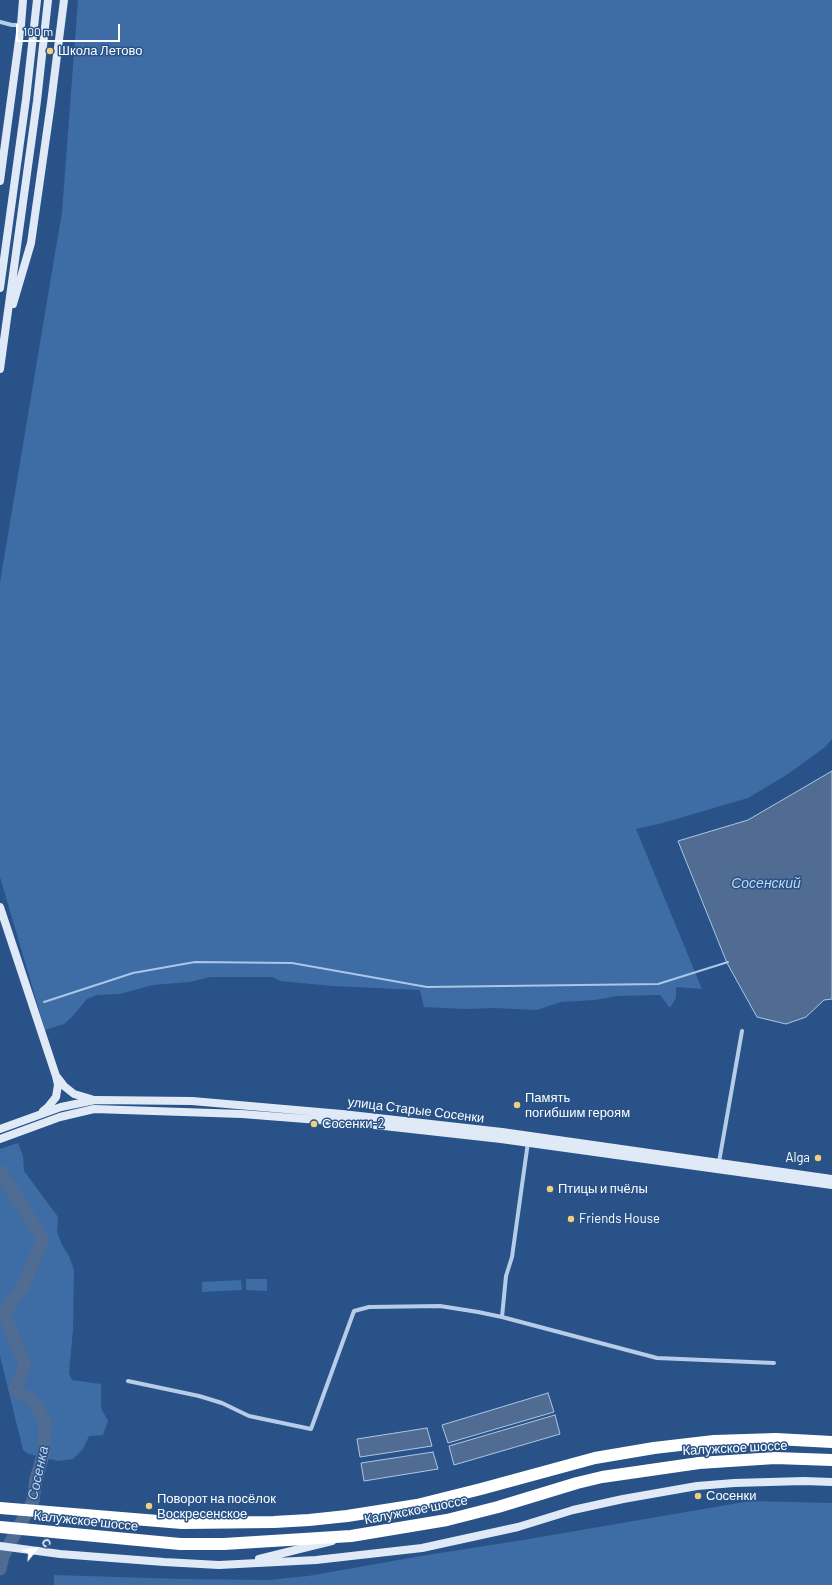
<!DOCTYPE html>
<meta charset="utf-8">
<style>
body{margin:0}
#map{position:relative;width:832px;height:1585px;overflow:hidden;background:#295288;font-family:Barlow,sans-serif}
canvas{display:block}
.north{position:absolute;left:16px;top:1529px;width:40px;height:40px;-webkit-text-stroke:3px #295288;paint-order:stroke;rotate:60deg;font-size:11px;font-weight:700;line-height:16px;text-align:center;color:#fff}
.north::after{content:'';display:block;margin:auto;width:14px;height:18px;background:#fff;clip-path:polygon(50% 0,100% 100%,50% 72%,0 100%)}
.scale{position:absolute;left:16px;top:24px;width:104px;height:18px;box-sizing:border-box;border:2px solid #fff;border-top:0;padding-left:5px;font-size:12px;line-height:14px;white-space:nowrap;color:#fff;-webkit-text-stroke:3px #295288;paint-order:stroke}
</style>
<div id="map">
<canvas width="832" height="1585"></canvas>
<div class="north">С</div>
<div class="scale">100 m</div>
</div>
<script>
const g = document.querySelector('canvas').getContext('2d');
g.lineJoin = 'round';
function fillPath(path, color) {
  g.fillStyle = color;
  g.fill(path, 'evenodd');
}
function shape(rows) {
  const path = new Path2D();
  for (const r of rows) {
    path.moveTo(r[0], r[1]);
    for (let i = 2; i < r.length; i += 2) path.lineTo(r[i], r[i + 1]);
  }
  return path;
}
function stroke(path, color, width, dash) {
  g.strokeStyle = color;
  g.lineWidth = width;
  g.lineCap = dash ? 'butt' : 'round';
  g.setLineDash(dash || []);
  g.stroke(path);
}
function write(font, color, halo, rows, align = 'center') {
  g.font = font + ' Barlow,sans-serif';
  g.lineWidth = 3;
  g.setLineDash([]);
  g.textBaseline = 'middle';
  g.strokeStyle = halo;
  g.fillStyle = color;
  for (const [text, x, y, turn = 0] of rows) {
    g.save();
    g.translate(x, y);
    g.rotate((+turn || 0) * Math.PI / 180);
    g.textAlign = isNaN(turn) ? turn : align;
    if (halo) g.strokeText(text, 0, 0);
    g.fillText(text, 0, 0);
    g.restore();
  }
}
const green = shape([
 [78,0,832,0,832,739,825,747,788,774,748,798,659,824,636,829,702,989,676,987,676,998,670,1008,660,995,617,996,595,1000,561,1002,537,1010,494,1008,466,1009,424,1007,420,990,332,986,280,981,273,977,210,977,190,982,153,985,120,994,97,995,87,999,72,1017,64,1024,45,1030,0,877,0,582,62,212],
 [18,1143,23,1156,24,1171,58,1217,57,1232,62,1245,69,1256,74,1270,73,1330,69,1373,72,1380,101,1384,101,1408,108,1421,103,1435,89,1436,83,1449,73,1459,58,1461,29,1454,23,1450,0,1356,0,1149],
 [246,1279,267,1279,267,1291,246,1290],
 [241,1280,242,1290,202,1292,202,1282],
 [750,1501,832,1503,832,1585,54,1585,54,1575,182,1579,268,1580,308,1576,421,1556,523,1540]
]);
const water = shape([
 [832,771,832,999,824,1000,806,1017,786,1024,757,1017,727,963,678,841,748,820,832,771],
 [548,1393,554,1412,448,1443,442,1425,548,1393],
 [555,1415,560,1434,454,1465,449,1446,555,1415],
 [427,1428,432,1446,360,1457,357,1439,427,1428],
 [433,1452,438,1469,364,1481,361,1463,433,1452]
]);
const stream = shape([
 [44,1002,133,973,195,962,292,963,427,987,658,984,728,962]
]);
const river = shape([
 [0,1171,43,1239,24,1284,4,1314,25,1365,15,1389,34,1402,45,1422,44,1452,36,1479,33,1501,3,1556,0,1569]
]);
const street = shape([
 [0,22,12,25,21,25],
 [719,1162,742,1031],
 [502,1317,506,1276,512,1257,528,1142],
 [128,1381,199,1396,222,1403,249,1416,311,1429,354,1311,369,1307,440,1306,478,1312,502,1317,657,1358,774,1363]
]);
const secondary = shape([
 [0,181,21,25,23,0],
 [0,288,26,99,37,0],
 [13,304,31,243,51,103,64,0],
 [0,369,37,101,48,0],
 [0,907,56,1076,58,1085,56,1097,48,1107,43,1111],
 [57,1077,64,1086,74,1094,91,1099],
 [0,1129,61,1107,95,1100,192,1101,342,1114,502,1132,832,1179],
 [0,1139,60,1117,94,1109,242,1114,357,1123,501,1139,832,1185],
 [0,1546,60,1554,164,1562,219,1565,316,1560,422,1548,518,1527,573,1510,623,1499,697,1486,734,1483,804,1481,832,1482],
 [259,1559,332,1541]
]);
const highway = shape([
 [0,1508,182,1523,274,1522,309,1520,347,1516,417,1505,481,1489,595,1458,654,1448,714,1441,776,1439,832,1442],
 [0,1527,180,1544,224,1544,351,1536,447,1520,498,1507,577,1483,602,1477,699,1463,775,1458,832,1460]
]);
const markers = [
 [50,51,4,"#efce7d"],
 [517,1105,4,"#efce7d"],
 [314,1124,4,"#efce7d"],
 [818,1158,4,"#efce7d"],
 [550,1189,4,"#efce7d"],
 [571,1219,4,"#efce7d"],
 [698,1496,4,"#efce7d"],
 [149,1506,4,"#efce7d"]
];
const poiNames = [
 ["Школа Летово",58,51],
 ["Память",525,1098],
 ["погибшим героям",525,1113],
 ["Сосенки-2",322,1124],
 ["Alga",810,1158,"right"],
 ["Птицы и пчёлы",558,1189],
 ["Friends House",579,1219],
 ["Сосенки",706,1496],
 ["Поворот на посёлок",157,1499],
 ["Воскресенское",157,1514]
];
const streetNames = [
 ["улица Старые Сосенки",416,1110,7],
 ["Калужское шоссе",735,1448,-3],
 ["Калужское шоссе",416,1510,-11],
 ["Калужское шоссе",86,1521,6]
];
const waterNames = [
 ["Сосенский",766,883],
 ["Сосенка",38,1473,-78]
];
fillPath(green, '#3e6ca4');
fillPath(water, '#516c92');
stroke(water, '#abc7e8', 1);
stroke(stream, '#abc7e8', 2);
stroke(river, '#516c92', 13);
stroke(street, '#b6cce8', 4);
stroke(secondary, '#e0eaf7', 8);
stroke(highway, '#fff', 12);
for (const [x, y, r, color] of markers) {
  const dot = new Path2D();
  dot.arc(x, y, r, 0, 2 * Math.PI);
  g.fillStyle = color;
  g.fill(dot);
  stroke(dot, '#295288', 1.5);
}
write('13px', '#fff', '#295288', poiNames, 'left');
write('13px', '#fff', '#295288', streetNames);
write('italic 14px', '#c2d6ef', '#295288', waterNames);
</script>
